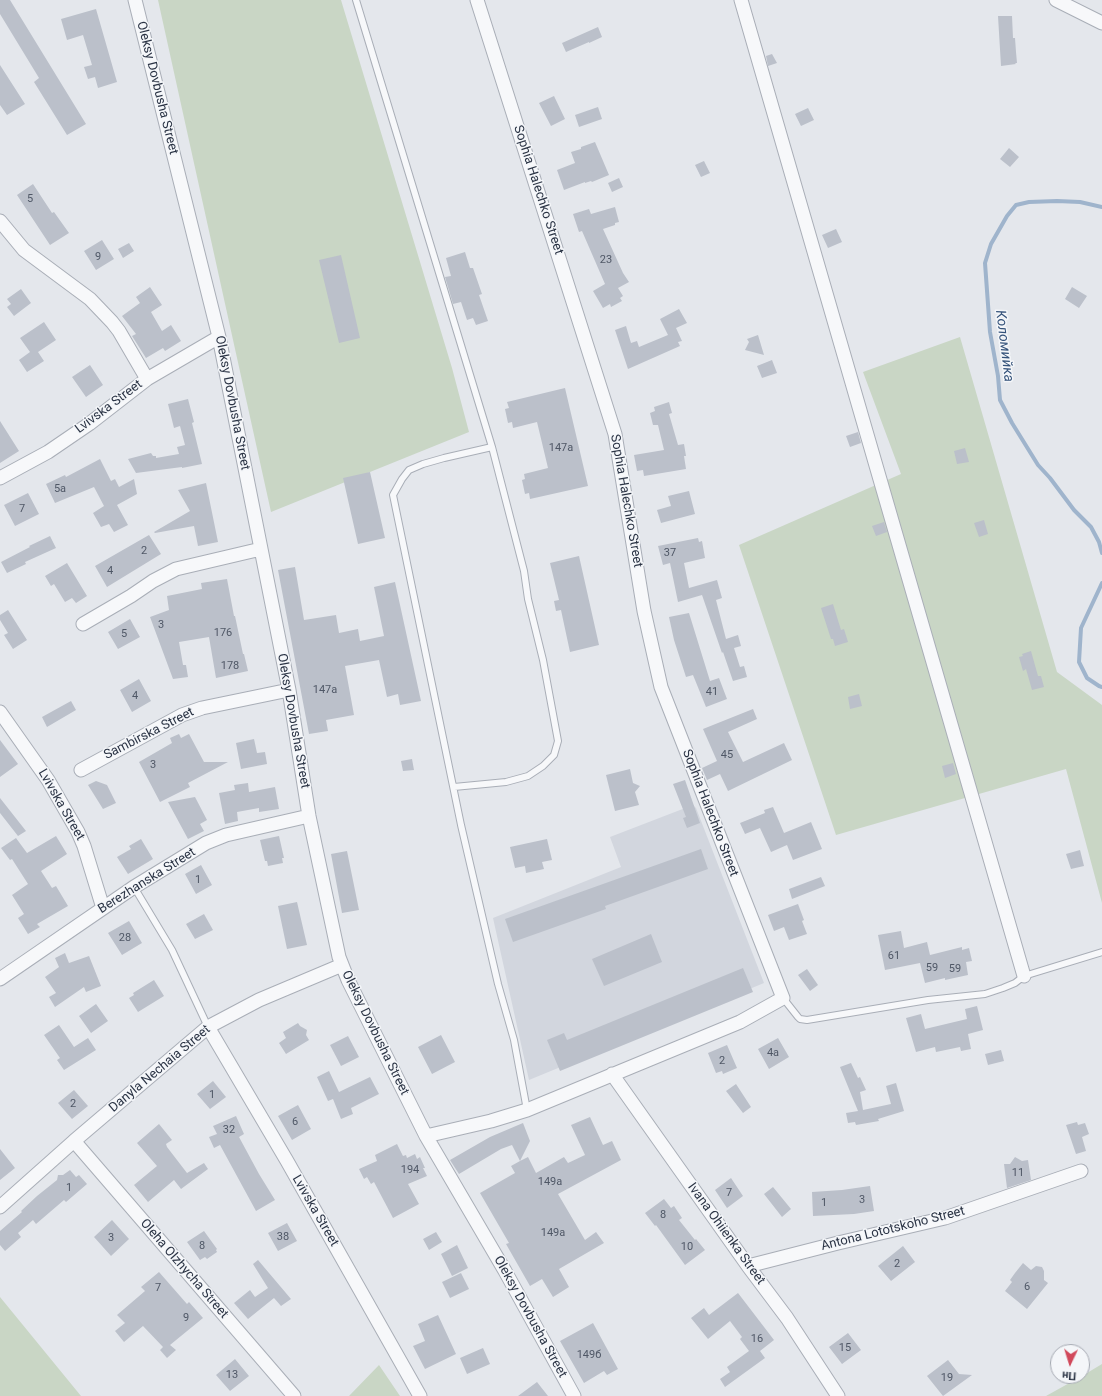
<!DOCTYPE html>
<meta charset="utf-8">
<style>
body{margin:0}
#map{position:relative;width:1102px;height:1396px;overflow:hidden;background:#e4e7ec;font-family:Roboto,sans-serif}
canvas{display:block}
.north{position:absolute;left:1050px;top:1344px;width:40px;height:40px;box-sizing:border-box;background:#f4f6f9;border:1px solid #a4a8b1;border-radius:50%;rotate:184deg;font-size:11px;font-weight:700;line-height:16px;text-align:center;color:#2b3445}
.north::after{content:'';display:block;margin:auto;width:14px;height:18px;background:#d1495b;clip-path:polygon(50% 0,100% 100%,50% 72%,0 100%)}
</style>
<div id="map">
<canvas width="1102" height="1396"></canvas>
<div class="north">Пн</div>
</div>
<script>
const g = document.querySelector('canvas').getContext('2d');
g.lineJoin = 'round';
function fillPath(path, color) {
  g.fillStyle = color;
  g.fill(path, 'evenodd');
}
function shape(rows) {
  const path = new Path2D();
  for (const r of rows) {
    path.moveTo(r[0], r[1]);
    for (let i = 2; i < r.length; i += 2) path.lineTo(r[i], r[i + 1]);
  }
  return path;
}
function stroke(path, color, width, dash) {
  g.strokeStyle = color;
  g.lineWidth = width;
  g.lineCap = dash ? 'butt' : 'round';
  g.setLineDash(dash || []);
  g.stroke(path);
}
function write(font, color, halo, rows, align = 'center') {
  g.font = font + ' Roboto,sans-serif';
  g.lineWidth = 3;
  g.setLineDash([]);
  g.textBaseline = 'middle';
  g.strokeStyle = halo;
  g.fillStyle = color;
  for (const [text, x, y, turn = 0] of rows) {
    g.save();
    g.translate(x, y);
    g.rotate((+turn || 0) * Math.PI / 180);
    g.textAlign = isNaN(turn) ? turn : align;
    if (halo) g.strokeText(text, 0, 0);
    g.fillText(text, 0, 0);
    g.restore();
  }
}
const built = shape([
 [693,805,696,808,764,983,529,1080,493,918,621,867,610,837]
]);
const green = shape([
 [158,0,341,0,452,368,469,432,271,512],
 [960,337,1057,672,1102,705,1102,903,1066,769,836,835,739,545,901,474,863,372],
 [0,1297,81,1396,0,1396],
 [1102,1364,1102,1396,1046,1396,1082,1376],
 [379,1365,400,1396,349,1396]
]);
const stream = shape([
 [1102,207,1080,202,1057,201,1029,202,1016,205,1007,216,991,244,985,263,990,332,998,376,1000,400,1012,423,1038,465,1050,478,1074,510,1091,527,1099,542,1102,553],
 [1102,583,1081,628,1079,662,1087,678,1099,686,1102,687]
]);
const building = shape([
 [0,0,10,0,86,124,67,135,34,82,39,78,0,14],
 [96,9,117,82,98,88,95,77,88,79,84,67,92,65,83,35,67,40,61,19],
 [998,16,1012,16,1013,38,1015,38,1016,52,1017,63,1015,63,1016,64,1001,66],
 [598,27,602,37,589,43,589,42,566,52,562,43],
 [772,54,777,63,768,66,766,56],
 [0,65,25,104,7,115,0,105],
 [554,96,565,119,551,126,539,103],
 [598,107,602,119,579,127,575,115],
 [808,108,814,120,801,126,795,114],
 [595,142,609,175,592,182,591,181,585,183,585,182,564,190,557,170,575,163,571,152,581,149,581,147],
 [1009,148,1019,157,1010,167,1000,159],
 [704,161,710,173,701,177,695,165],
 [619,178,623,187,612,192,608,183],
 [33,184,52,213,54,212,69,233,50,245,17,195],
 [615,207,619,222,615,223,615,225,603,229,623,273,629,282,618,288,623,296,620,298,622,301,611,307,610,304,603,308,593,291,605,284,582,231,579,232,573,214,589,209,591,214],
 [836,229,842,242,828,248,822,235],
 [102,240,114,259,96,270,84,251],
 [129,243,134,251,123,258,118,249],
 [465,252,470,268,473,268,482,294,479,295,488,321,476,325,473,318,467,320,461,302,453,304,445,277,451,276,446,258],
 [341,255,360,338,339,343,319,260],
 [150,287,162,305,151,312,162,331,171,325,181,341,165,351,163,348,146,358,132,336,136,334,122,316,140,303,136,297],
 [1072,287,1087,296,1079,308,1065,299],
 [21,289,31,303,14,316,7,307,11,304,7,299],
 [679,309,687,323,676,328,682,341,678,342,680,346,628,369,615,330,626,326,631,343,637,341,639,347,668,335,660,319],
 [44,322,56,340,38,352,44,361,27,372,19,360,30,352,20,338],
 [758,335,764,355,745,350,749,342,747,339],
 [772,360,777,373,762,378,757,366],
 [90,365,103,385,86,397,72,377],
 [565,388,588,486,530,499,529,493,525,494,522,480,525,479,524,474,548,468,537,422,513,428,512,422,508,423,505,409,509,408,507,402],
 [188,399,194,422,192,423,202,464,182,468,182,467,136,473,128,459,151,453,153,456,156,456,156,458,179,454,177,447,185,445,180,426,174,428,168,404],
 [669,402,672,413,669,414,678,445,684,444,686,456,684,456,686,469,644,476,643,470,637,471,634,455,664,450,658,425,653,425,650,413,655,411,654,407],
 [0,421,19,451,0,463],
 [858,432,861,443,850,447,846,436],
 [965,448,969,462,957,464,954,451],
 [100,459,111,481,115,479,119,487,134,479,137,494,117,505,128,525,114,532,109,524,101,527,93,513,104,506,94,487,55,503,46,484,65,475,66,477],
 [370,472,385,538,358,544,343,478],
 [206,483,218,542,198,546,194,526,155,533,154,532,190,511,178,490],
 [689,491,695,514,661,523,657,510,671,506,668,496],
 [28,493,39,514,15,526,4,505],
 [984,520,988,534,979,537,974,523],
 [884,522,887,532,876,536,872,526],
 [149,535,161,554,107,587,95,566],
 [50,536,56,548,25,562,26,564,7,573,1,562,30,547,29,546],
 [698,538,699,542,702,541,705,558,684,563,689,588,717,580,722,598,716,600,726,639,738,635,741,646,734,648,740,667,744,666,747,677,733,681,723,652,722,653,702,595,678,602,670,563,663,565,658,546],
 [579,556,599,645,570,652,561,610,556,611,554,601,559,600,550,563],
 [67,563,87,596,76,603,72,598,65,602,54,584,51,586,45,576],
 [295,567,304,620,336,615,339,633,358,629,360,641,384,636,374,587,395,582,421,701,400,705,398,694,387,697,379,660,345,666,354,715,326,720,328,731,309,734,278,570],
 [227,579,234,616,235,616,243,654,244,654,248,671,216,678,209,637,179,642,183,665,186,665,188,677,173,679,150,617,169,610,167,596,202,589,201,583],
 [833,604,841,630,844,629,848,642,835,646,833,639,831,639,821,608],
 [8,610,27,640,13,649,4,635,8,633,0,620,0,615],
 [689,613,710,681,719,678,727,699,706,707,693,675,686,677,674,640,669,617],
 [130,619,140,637,118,649,108,632],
 [1031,651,1038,676,1041,676,1044,687,1032,690,1026,669,1023,671,1019,657,1023,656,1022,654],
 [139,679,151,701,132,712,120,690],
 [859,694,862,706,850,709,848,697],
 [71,701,76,710,47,727,42,717],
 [753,709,757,719,728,732,743,762,784,743,792,760,728,791,720,774,707,780,702,768,717,761,703,729],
 [179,734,181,738,189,734,204,762,228,762,188,783,190,787,160,802,139,762,172,743,170,738],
 [254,739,257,753,265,752,267,764,241,769,236,743],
 [0,740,18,764,0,777],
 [412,759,414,770,403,771,401,761],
 [953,763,956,774,945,778,942,766],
 [630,769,633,783,640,786,635,792,639,805,615,811,606,775],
 [685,780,700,823,687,828,683,818,686,817,673,784],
 [96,781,107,785,116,803,103,809,88,785],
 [248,783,249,792,275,787,279,809,259,812,259,808,237,812,238,821,225,824,219,793,235,790,234,785],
 [195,797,207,820,200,824,204,831,188,839,168,802],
 [0,798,26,831,18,836,0,813],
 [773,807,784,833,811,822,822,849,793,860,787,845,771,852,760,828,745,834,740,823,765,813,764,810],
 [56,836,67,854,41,871,52,888,56,886,68,906,37,924,40,927,28,934,18,918,24,914,12,895,28,884,12,859,10,860,1,848,16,838,27,853],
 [279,836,284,858,282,858,283,863,268,866,267,861,265,861,260,840],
 [141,839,153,859,128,874,117,857,131,849,129,846],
 [547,839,552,860,542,862,544,869,526,873,525,866,515,868,510,847],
 [701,849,708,869,605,906,606,909,513,942,505,919],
 [1080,850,1084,866,1071,869,1066,854],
 [347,851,359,910,342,913,331,854],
 [201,865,212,885,196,894,185,874],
 [821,877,825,886,792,899,789,889],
 [297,902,307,945,287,949,278,906],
 [798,904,804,920,802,921,807,934,789,940,784,927,774,931,768,915],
 [204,914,213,930,195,939,186,924],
 [129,921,142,943,122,955,108,933],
 [901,931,904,948,927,942,930,955,962,947,962,950,969,948,972,961,966,962,968,975,945,980,945,978,925,983,920,963,885,970,878,935],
 [651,934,662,962,604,986,592,959],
 [65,953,69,963,89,956,101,986,86,992,84,987,55,1007,49,997,56,993,45,977,59,967,55,958],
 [743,968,753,992,560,1071,547,1040,564,1033,567,1040],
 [807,969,818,985,810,991,798,975],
 [154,980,164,996,138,1012,129,998,134,995,133,993],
 [96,1004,108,1021,91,1033,79,1016],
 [977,1006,983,1030,968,1034,971,1049,961,1051,960,1047,936,1052,935,1047,916,1052,906,1018,921,1014,925,1029,967,1019,965,1009],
 [298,1023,300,1026,307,1030,306,1035,309,1040,286,1054,279,1043,286,1038,283,1032],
 [59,1025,74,1047,88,1038,96,1050,64,1070,57,1060,60,1058,44,1035],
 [441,1035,455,1062,432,1074,418,1047],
 [348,1036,359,1057,341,1066,330,1045],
 [778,1038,789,1057,769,1069,758,1049],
 [727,1045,737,1068,723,1074,722,1071,716,1073,708,1053],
 [1001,1050,1004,1061,988,1065,985,1054],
 [851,1063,858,1078,860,1077,866,1090,860,1092,863,1110,891,1104,886,1086,896,1083,904,1111,878,1119,879,1121,856,1125,855,1122,848,1123,846,1113,858,1111,840,1067],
 [329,1071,339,1092,370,1077,379,1094,351,1108,353,1114,341,1119,333,1099,328,1101,317,1077],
 [213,1081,226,1097,210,1109,197,1094],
 [736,1084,751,1107,743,1113,726,1091],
 [74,1090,88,1106,72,1119,58,1103],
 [298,1105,311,1129,292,1140,278,1116],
 [236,1116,244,1134,239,1137,259,1174,275,1200,256,1211,220,1145,214,1148,209,1137,217,1134,213,1126],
 [590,1117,603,1145,612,1141,621,1160,558,1194,585,1240,596,1232,604,1243,559,1269,569,1287,553,1297,542,1279,530,1286,506,1244,509,1243,480,1193,515,1173,511,1166,520,1161,512,1145,501,1149,459,1174,450,1160,490,1137,523,1123,530,1141,520,1161,528,1157,536,1173,564,1157,568,1163,585,1155,571,1125],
 [1077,1122,1078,1125,1085,1123,1089,1134,1082,1137,1086,1151,1076,1154,1066,1125],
 [159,1124,172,1140,166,1144,167,1147,187,1173,204,1163,208,1169,181,1189,174,1180,148,1202,134,1185,157,1166,137,1143],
 [397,1144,403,1156,406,1155,407,1158,415,1154,417,1159,420,1157,425,1168,423,1168,427,1176,408,1184,419,1204,393,1218,374,1182,371,1184,367,1177,364,1179,359,1169,377,1161,375,1155],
 [0,1149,15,1168,0,1180],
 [1015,1157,1022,1161,1028,1160,1031,1180,1007,1188,1004,1164,1010,1164],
 [70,1170,76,1177,79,1175,87,1184,66,1202,64,1200,36,1224,33,1220,18,1233,21,1237,5,1251,0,1245,0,1231,22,1212,21,1211,37,1196,57,1180,58,1175,63,1175],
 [731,1178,743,1196,727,1208,715,1190],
 [870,1186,874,1211,854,1214,813,1216,812,1192,842,1190],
 [773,1187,791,1209,782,1217,764,1194],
 [664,1199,671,1208,674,1206,682,1218,679,1220,695,1240,696,1239,705,1250,685,1265,656,1225,655,1226,645,1213],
 [112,1220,129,1239,111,1256,94,1237],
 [287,1223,297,1241,278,1251,268,1233],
 [204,1231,217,1249,216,1250,217,1252,207,1259,205,1257,200,1260,187,1242],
 [436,1232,442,1242,429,1250,423,1239],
 [457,1245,468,1268,452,1276,441,1254],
 [903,1246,915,1262,891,1281,878,1266],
 [258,1260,291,1299,281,1306,274,1298,248,1319,234,1303,250,1290,255,1297,268,1288,253,1264],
 [1023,1263,1031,1270,1036,1266,1042,1267,1044,1271,1044,1280,1048,1283,1027,1309,1005,1291,1012,1282,1010,1280,1015,1273],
 [159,1272,187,1304,189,1302,203,1318,170,1345,176,1350,167,1358,160,1350,163,1347,143,1326,124,1342,115,1331,125,1323,117,1315,145,1291,141,1287],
 [461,1273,469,1289,450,1298,442,1282],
 [738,1293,774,1340,760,1351,765,1358,725,1387,720,1379,730,1372,727,1367,749,1351,740,1339,742,1337,730,1321,708,1339,691,1318,704,1308,709,1315],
 [438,1315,456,1354,425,1369,413,1346,425,1341,418,1324],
 [593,1323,618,1369,607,1375,604,1371,584,1383,560,1341],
 [848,1333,861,1350,842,1364,829,1347],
 [483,1348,490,1364,467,1374,460,1358],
 [235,1359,249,1376,230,1391,216,1375],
 [948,1360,959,1374,972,1375,943,1396,927,1376],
 [537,1382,548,1396,518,1396]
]);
const service = shape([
 [356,0,492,447,524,571,528,599,543,660,558,741,554,755,543,766,528,776,506,782,454,787],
 [492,447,444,458,423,464,409,470,402,479,393,495,461,825,498,984,514,1040,527,1110],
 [134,887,172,950,208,1027],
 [783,998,798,1017,800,1019,807,1020,928,1000,985,994,1003,988,1015,983,1024,976,1102,952]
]);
const minor = shape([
 [135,0,219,337,289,690,309,816,339,957,348,980,426,1136,505,1271,574,1396],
 [741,0,1024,976],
 [1056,0,1102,23],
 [0,221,24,250,90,299,112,322,119,331,147,379],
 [0,478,48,452,89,424,147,379,219,337],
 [83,624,131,596,153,581,176,569,261,549],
 [0,712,48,780,78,832,84,846,103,908],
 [81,770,182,715,202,708,289,690],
 [0,979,134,887,206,843,226,835,309,816],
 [208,1027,287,1161,420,1396],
 [612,1074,748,1266,787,1318,838,1396],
 [426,1136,491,1121,527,1110,740,1022,783,998,661,687,644,611,615,434,477,0],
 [74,1141,294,1396],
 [0,1207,74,1141,208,1027,259,1000,342,965],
 [748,1266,838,1243,945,1218,1081,1171]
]);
const numberNames = [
 ["5",30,199],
 ["9",98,257],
 ["23",606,260],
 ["147а",561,448],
 ["5а",60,489],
 ["7",22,509],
 ["2",144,551],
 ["37",670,553],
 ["4",110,571],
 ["3",161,625],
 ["176",223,633],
 ["5",124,634],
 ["178",230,666],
 ["147а",325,690],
 ["41",712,692],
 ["4",135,696],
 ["45",727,755],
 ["3",153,765],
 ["1",198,880],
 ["28",125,938],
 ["61",894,956],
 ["59",932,968],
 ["59",955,969],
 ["4а",773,1053],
 ["2",722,1061],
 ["1",212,1095],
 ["2",73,1104],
 ["6",295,1122],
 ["32",229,1130],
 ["194",410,1170],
 ["11",1018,1173],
 ["149а",550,1182],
 ["1",69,1188],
 ["7",729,1193],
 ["3",862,1200],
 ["1",824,1203],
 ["8",663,1215],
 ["149а",553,1233],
 ["38",283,1237],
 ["3",111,1238],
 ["8",202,1246],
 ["10",687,1247],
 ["2",897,1264],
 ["6",1027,1287],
 ["7",158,1288],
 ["9",186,1318],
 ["16",757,1339],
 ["15",845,1348],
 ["149б",589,1355],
 ["13",232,1375],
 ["19",947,1378]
];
const streetNames = [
 ["Oleksy Dovbusha Street",157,88,76],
 ["Sophia Halechko Street",538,190,72],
 ["Oleksy Dovbusha Street",232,403,79],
 ["Lvivska Street",109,407,-37],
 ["Sophia Halechko Street",626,501,80],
 ["Oleksy Dovbusha Street",293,721,80],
 ["Sambirska Street",149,734,-27],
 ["Lvivska Street",61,805,60],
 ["Sophia Halechko Street",710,813,69],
 ["Berezhanska Street",147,881,-32],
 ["Oleksy Dovbusha Street",375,1033,64],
 ["Danyla Nechaia Street",160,1069,-40],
 ["Lvivska Street",315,1211,60],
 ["Antona Lototskoho Street",893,1229,-14],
 ["Ivana Ohiienka Street",726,1234,54],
 ["Oleha Olzhycha Street",184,1269,49],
 ["Oleksy Dovbusha Street",530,1317,61]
];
const waterNames = [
 ["Коломийка",1004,346,83]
];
fillPath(built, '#d2d6de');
fillPath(green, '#c9d6c5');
stroke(stream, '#9fb4cc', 4);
fillPath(building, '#bbc0ca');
stroke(service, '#a9aeb7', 8);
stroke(minor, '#a9aeb7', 15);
stroke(service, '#f7f8fa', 6);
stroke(minor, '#f7f8fa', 13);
write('11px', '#4f5766', null, numberNames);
write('13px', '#2b3445', '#f4f6f9', streetNames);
write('italic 14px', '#34527a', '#f4f6f9', waterNames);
</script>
